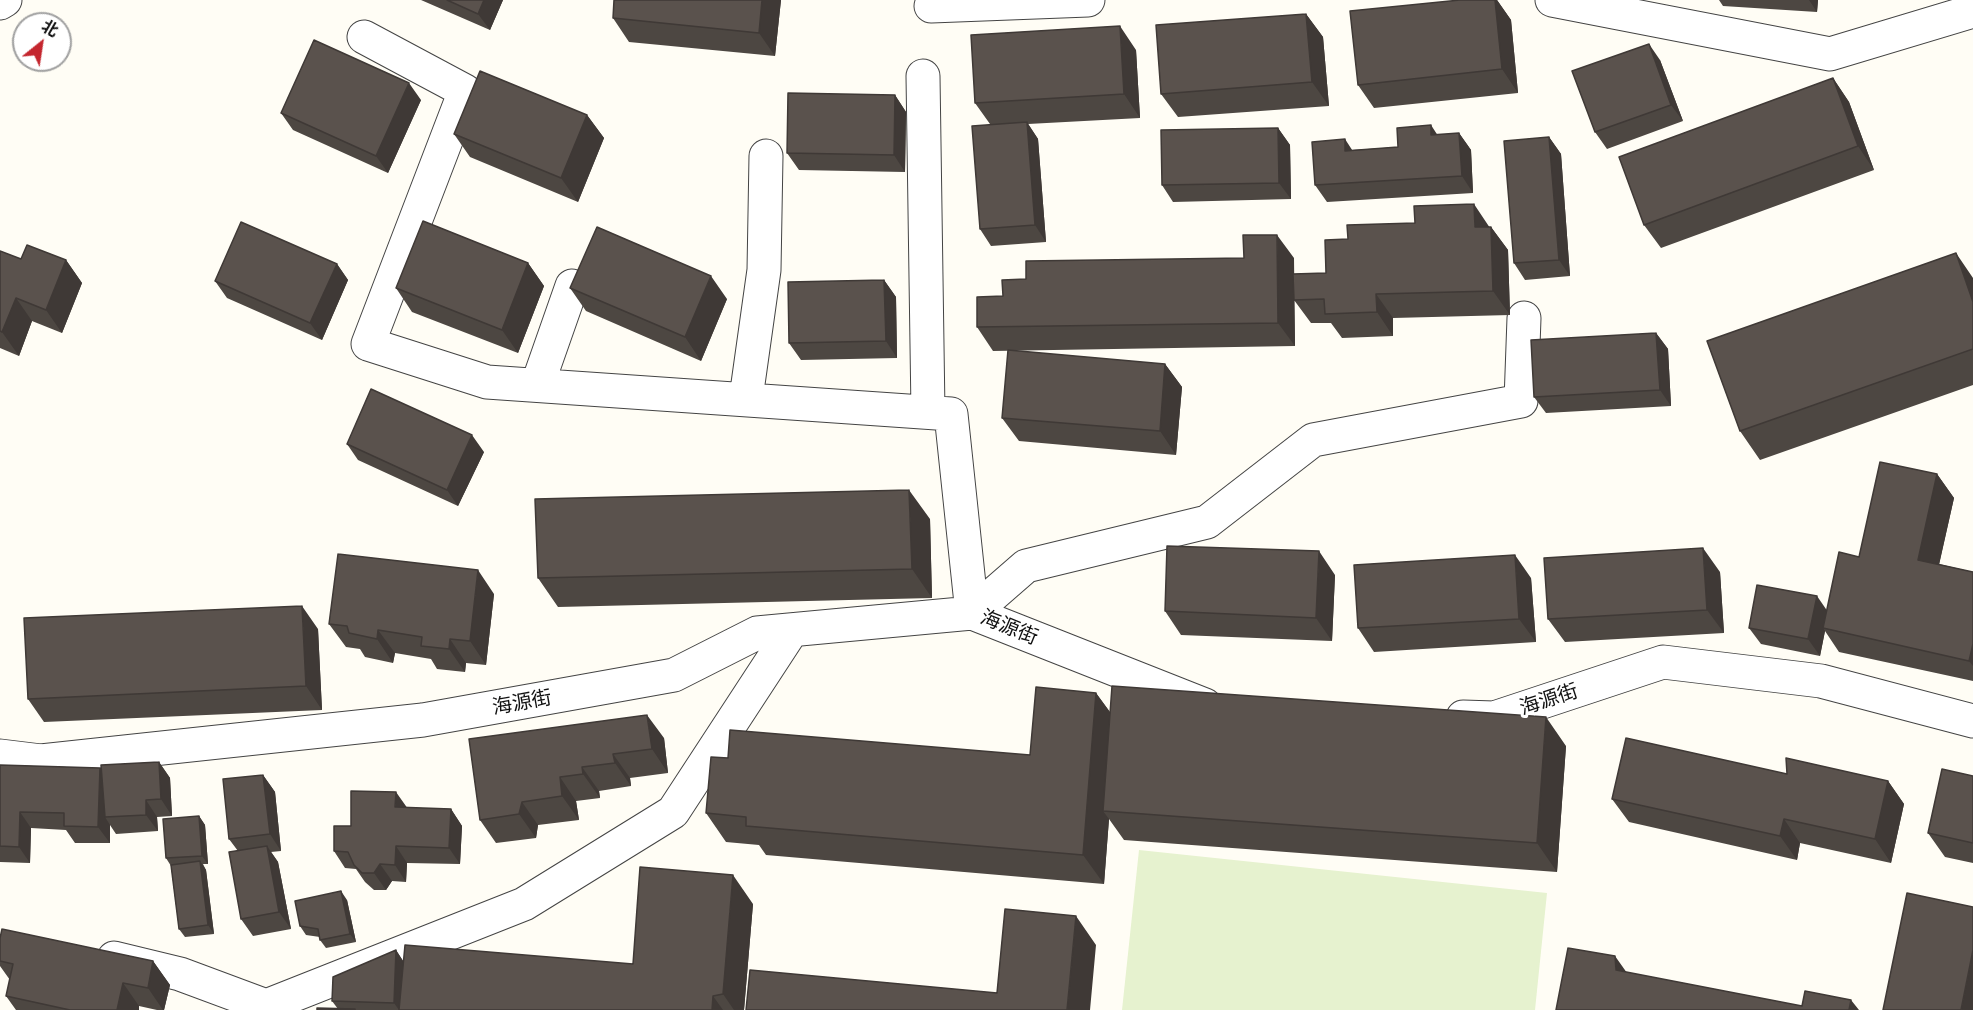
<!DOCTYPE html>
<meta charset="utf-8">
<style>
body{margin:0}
#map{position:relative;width:1973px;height:1010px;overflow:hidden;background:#fffdf5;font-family:"IBM Plex Serif","Noto Sans SC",serif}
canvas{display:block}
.north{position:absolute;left:12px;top:12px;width:60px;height:60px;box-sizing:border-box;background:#fff;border:2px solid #a0a0a0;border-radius:50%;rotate:30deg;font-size:16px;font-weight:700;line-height:24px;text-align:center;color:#111}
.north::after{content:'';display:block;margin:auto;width:21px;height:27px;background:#c4262e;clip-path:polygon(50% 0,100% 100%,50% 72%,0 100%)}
</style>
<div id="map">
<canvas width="1973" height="1010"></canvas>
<div class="north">北</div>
</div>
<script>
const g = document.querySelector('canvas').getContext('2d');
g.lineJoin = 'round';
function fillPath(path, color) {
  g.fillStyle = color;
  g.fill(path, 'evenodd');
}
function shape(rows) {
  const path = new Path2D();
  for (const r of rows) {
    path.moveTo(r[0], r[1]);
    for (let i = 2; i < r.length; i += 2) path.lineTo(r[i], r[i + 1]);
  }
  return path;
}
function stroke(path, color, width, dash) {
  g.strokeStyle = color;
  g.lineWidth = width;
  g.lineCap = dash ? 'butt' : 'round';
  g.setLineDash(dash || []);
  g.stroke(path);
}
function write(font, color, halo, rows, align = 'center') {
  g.font = font + ' "IBM Plex Serif","Noto Sans SC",serif';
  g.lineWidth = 6;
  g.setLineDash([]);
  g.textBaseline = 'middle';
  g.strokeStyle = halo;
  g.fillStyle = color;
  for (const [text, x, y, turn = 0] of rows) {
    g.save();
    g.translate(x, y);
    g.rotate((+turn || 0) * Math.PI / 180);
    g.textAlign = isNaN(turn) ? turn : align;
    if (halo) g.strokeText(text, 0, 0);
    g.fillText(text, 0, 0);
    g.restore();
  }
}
const pitch = shape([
 [1139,850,1547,893,1535,1010,1122,1010]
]);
const minor = shape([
 [1552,0,1830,54,1973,11],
 [0,3,5,0],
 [931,6,1088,0],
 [364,37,465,91,368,344,487,382,951,414,972,613],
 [923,76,928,412],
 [538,383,572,286],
 [746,398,764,270,766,156],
 [972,613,1026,566,1207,522,1313,440,1521,401,1524,318],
 [1463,717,1494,718,1663,662,1821,681,1973,721],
 [0,756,41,761,423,720,674,675,757,633,972,613,1205,705],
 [114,958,180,974,266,1006,265,1010],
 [266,1006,524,904,673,812,792,630]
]);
const wall = shape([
 [421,0,503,0,490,30],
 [781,0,775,56,629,42,613,18],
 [1460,0,1497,0,1511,20,1518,93,1374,108,1358,85],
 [1719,0,1818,0,1817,12,1723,6],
 [1306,14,1323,37,1329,106,1178,117,1161,94],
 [1136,50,1140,118,1028,124,1038,139,1046,242,991,246,980,229,990,124,975,103],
 [1660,60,1683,121,1607,149,1595,132],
 [1833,78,1849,102,1874,170,1661,248,1644,225],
 [895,95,906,112,905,172,799,170,787,153],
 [421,100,388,173,293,130,281,113],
 [587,115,604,138,578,202,470,157,454,134],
 [1278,128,1290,145,1291,199,1173,202,1162,185],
 [1459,133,1471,150,1473,193,1327,202,1315,185,1352,150,1398,147,1437,135],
 [1549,137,1561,154,1570,276,1525,280,1514,263],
 [1491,227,1508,250,1510,315,1393,318,1393,336,1342,338,1331,323,1311,323,1294,300,1294,289,1295,346,993,351,977,327,1003,296,1026,279,1294,258,1294,274,1326,273,1348,239],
 [0,251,21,259,66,260,82,283,62,333,32,321,19,356,0,348],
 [528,263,544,286,518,353,412,312,396,288],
 [337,264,348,280,322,340,227,298,215,281],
 [1973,278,1973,385,1760,460,1740,431],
 [884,280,896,297,897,358,801,360,789,343],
 [570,288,727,299,701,361,586,311],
 [1656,333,1668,349,1671,406,1546,413,1534,397],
 [1165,364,1182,387,1176,455,1019,441,1002,418],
 [347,444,484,452,458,506,358,460],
 [1937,474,1954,498,1939,564,1973,572,1973,681,1839,652,1825,631,1820,656,1761,644,1749,628,1827,610,1859,557],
 [930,519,932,598,558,607,538,578],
 [1720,572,1724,633,1565,642,1548,619],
 [1335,575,1332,641,1181,635,1165,611],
 [1531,578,1536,642,1374,652,1358,628],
 [494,594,486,665,466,663,465,672,437,669,431,659,395,653,393,663,365,657,360,649,346,647,329,624],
 [318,629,322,710,44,722,28,699],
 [1096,693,1110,712,1566,746,1557,872,1124,840,1109,819,1104,884,766,855,759,845,726,842,706,813,728,758,1030,755],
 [664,738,668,773,630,778,631,786,599,791,600,798,576,801,579,820,538,825,536,838,496,843,480,820,469,739],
 [159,762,170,778,172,816,157,817,158,831,116,834,110,825,110,843,75,843,66,830,31,828,30,863,0,862,0,765,100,768,102,771],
 [1787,774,1888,781,1904,804,1891,863,1800,843,1797,860,1629,822,1612,799],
 [263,775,275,792,281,851,271,852,278,862,291,929,253,936,241,919,238,851,229,839],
 [1973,776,1973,863,1945,857,1928,833],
 [407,808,451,809,462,826,460,864,407,863,406,882,392,881,386,890,374,890,365,882,356,869,345,868,334,851,351,826],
 [199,816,205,825,208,864,203,864,206,870,214,934,185,937,179,929,171,866,166,858],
 [347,900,356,942,326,948,320,940,320,937,306,935,300,926],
 [753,904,744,1010,317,1010,338,1009,332,1001,396,950,403,961,633,964],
 [0,938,153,961,170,985,164,1010,157,1010,139,1006,139,1010,16,1010,6,996,10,980,0,966]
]);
const shadedWall = shape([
 [484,0,503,0,490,30,478,14],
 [762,0,781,0,775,56,759,33],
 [1495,0,1497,0,1511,20,1518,93,1502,69],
 [1809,0,1818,0,1817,12],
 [1306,14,1323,37,1329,106,1312,82],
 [1120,26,1136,50,1140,118,1124,94],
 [1649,44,1660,60,1683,121,1671,105],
 [1833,78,1849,102,1874,170,1858,146],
 [409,83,421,100,388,173,376,156],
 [895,95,906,112,905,172,894,155],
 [587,115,604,138,578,202,561,178],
 [1027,122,1038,139,1046,242,1035,225],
 [1431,125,1442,142,1431,135],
 [1278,128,1290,145,1291,199,1279,183],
 [1459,133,1471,150,1473,193,1462,176],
 [1549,137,1561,154,1570,276,1559,260],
 [1345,139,1356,156,1345,151],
 [1474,204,1490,228,1475,227],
 [1491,227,1508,250,1510,315,1493,291],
 [1277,235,1294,258,1295,346,1278,323],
 [1956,253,1973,278,1973,302],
 [66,260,82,283,62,333,46,310],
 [528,263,544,286,518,353,502,330],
 [337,264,348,280,322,340,310,323],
 [711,276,727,299,701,361,685,337],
 [884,280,896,297,897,358,886,341],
 [1376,294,1393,318,1393,336,1377,312],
 [16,298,32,321,19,356,2,332],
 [1656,333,1668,349,1671,406,1660,390],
 [1165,364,1182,387,1176,455,1160,431],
 [472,435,484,452,458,506,447,490],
 [1937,474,1954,498,1935,583,1918,560],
 [909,490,930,519,932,598,912,569],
 [1703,548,1720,572,1724,633,1707,610],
 [1319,551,1335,575,1332,641,1316,618],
 [1515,555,1531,578,1536,642,1519,619],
 [478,570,494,594,486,665,470,641],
 [1817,596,1828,612,1823,628,1825,631,1820,656,1808,639],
 [302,606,318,629,322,710,306,686],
 [378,630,395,653,393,663,377,639],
 [450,639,466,663,465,672,449,649],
 [1973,644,1973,666,1969,661],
 [1096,693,1117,722,1103,811,1109,819,1104,884,1083,855],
 [647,715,664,738,668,773,652,749],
 [1546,717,1566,746,1557,872,1537,843],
 [613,754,630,778,631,786,615,763],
 [159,762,170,778,172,816,161,799],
 [582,767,599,791,600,798,583,774],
 [100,768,111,785,105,817,110,825,110,843,98,827],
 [263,775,275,792,281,851,270,834],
 [560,777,576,801,579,820,562,796],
 [1888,781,1904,804,1891,863,1875,839],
 [396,792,408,809,395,807],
 [146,800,157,817,158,831,146,815],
 [522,802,538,825,536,838,519,814],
 [451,809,462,826,460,864,449,848],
 [20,812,31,828,30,863,19,847],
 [199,816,205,825,208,864,202,856],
 [1784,819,1800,843,1797,860,1780,836],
 [267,846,278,862,291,929,279,912],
 [396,846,407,863,406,882,395,865],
 [200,861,206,870,214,934,208,925],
 [380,864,392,881,386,890,374,873],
 [733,875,753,904,744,1010,734,1010,723,994],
 [341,891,347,900,356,942,350,934],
 [1076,916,1096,945,1090,1010,1067,1010],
 [396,950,407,967,399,1010,394,1003],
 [1973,950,1973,1010,1961,1010],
 [1615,956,1632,980,1616,970],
 [153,961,170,985,164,1010,163,1010,148,988],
 [123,983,139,1006,139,1010,117,1010],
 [713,996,723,1010,712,1010],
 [1851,1000,1859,1010,1849,1010]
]);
const building = shape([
 [447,0,484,0,478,14,447,0],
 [614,0,762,0,759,33,613,18,614,0],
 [1460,0,1495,0,1502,69,1358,85,1350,11,1460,0],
 [1306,14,1312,82,1161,94,1156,25,1306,14],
 [1120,26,1124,94,975,103,971,35,1120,26],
 [314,40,409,83,376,156,281,113,314,40],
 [1649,44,1671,105,1595,132,1572,71,1649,44],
 [480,71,587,115,561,178,454,134,480,71],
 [1833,78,1858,146,1644,225,1619,157,1833,78],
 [788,93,895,95,894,155,787,153,788,93],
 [1027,122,1035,225,980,229,972,126,1027,122],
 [1431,125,1431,135,1459,133,1462,176,1315,185,1312,142,1345,139,1345,151,1398,147,1397,128,1431,125],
 [1278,128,1279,183,1162,185,1161,130,1278,128],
 [1549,137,1559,260,1514,263,1504,141,1549,137],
 [1474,204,1475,227,1491,227,1493,291,1376,294,1377,312,1325,314,1324,299,1294,300,1293,274,1326,273,1325,240,1348,239,1347,225,1415,223,1414,206,1474,204],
 [423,221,528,263,502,330,396,288,423,221],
 [241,222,337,264,310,323,215,281,241,222],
 [597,227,711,276,685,337,570,288,597,227],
 [1243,235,1277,235,1278,323,977,327,977,297,1003,296,1002,280,1026,279,1026,261,1244,258,1243,235],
 [27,245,66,260,46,310,16,298,2,332,0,331,0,251,21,259,27,245],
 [1956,253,1973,302,1973,349,1740,431,1707,341,1956,253],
 [884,280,886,341,789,343,788,282,884,280],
 [1656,333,1660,390,1534,397,1531,340,1656,333],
 [1008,350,1165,364,1160,431,1002,418,1008,350],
 [371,389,472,435,447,490,347,444,371,389],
 [1880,462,1937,474,1918,560,1973,572,1973,644,1969,661,1823,628,1839,552,1859,557,1880,462],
 [909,490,912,569,538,578,535,499,909,490],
 [1167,546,1319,551,1316,618,1165,611,1167,546],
 [1703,548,1707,610,1548,619,1544,558,1703,548],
 [338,554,478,570,470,641,450,639,449,649,421,646,422,637,378,630,377,639,349,633,347,626,329,624,338,554],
 [1515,555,1519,619,1358,628,1354,565,1515,555],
 [1757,585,1817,596,1808,639,1749,628,1757,585],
 [302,606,306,686,28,699,24,618,302,606],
 [1112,686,1546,717,1537,843,1103,811,1112,686],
 [1036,687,1096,693,1083,855,746,826,746,817,706,813,711,757,728,758,730,730,1030,755,1036,687],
 [647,715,652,749,613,754,615,763,582,767,583,774,560,777,562,796,522,802,519,814,480,820,469,739,647,715],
 [1626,738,1787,774,1786,758,1888,781,1875,839,1784,819,1780,836,1612,799,1626,738],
 [159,762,161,799,146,800,146,815,105,817,101,765,159,762],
 [0,765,100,768,98,827,64,826,64,813,20,812,19,847,0,846,0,765],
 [1942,769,1973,776,1973,843,1928,833,1942,769],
 [263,775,270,834,229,839,223,779,263,775],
 [351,791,396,792,395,807,451,809,449,848,396,846,395,865,380,864,374,873,362,873,354,865,348,852,334,851,334,826,351,826,351,791],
 [199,816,202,856,166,858,163,819,199,816],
 [267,846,279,912,241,919,229,852,267,846],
 [200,861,208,925,179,929,171,865,200,861],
 [640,867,733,875,723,994,713,996,712,1010,399,1010,405,945,633,964,640,867],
 [341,891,350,934,320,940,318,929,300,926,295,901,341,891],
 [1907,893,1973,907,1973,950,1961,1010,1883,1010,1907,893],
 [1005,909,1076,916,1067,1010,746,1010,750,970,997,993,1005,909],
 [2,929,153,961,148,988,123,983,117,1010,70,1010,6,996,13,964,0,961,0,938,2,929],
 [1568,948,1615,956,1616,970,1802,1006,1805,991,1851,1000,1849,1010,1556,1010,1568,948],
 [396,950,394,1003,332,1001,333,977,396,950],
 [317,1008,355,1009,355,1010,317,1010,317,1008]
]);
const streetNames = [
 ["海源街",1009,628,22],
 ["海源街",1549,700,-18],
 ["海源街",522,703,-10]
];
fillPath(pitch, '#e6f2cf');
stroke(minor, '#444', 35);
stroke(minor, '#fff', 33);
fillPath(wall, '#4d4742');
fillPath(shadedWall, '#3f3936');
fillPath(building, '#5a524d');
stroke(building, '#3f3936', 1.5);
write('20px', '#111', '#fff', streetNames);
</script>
